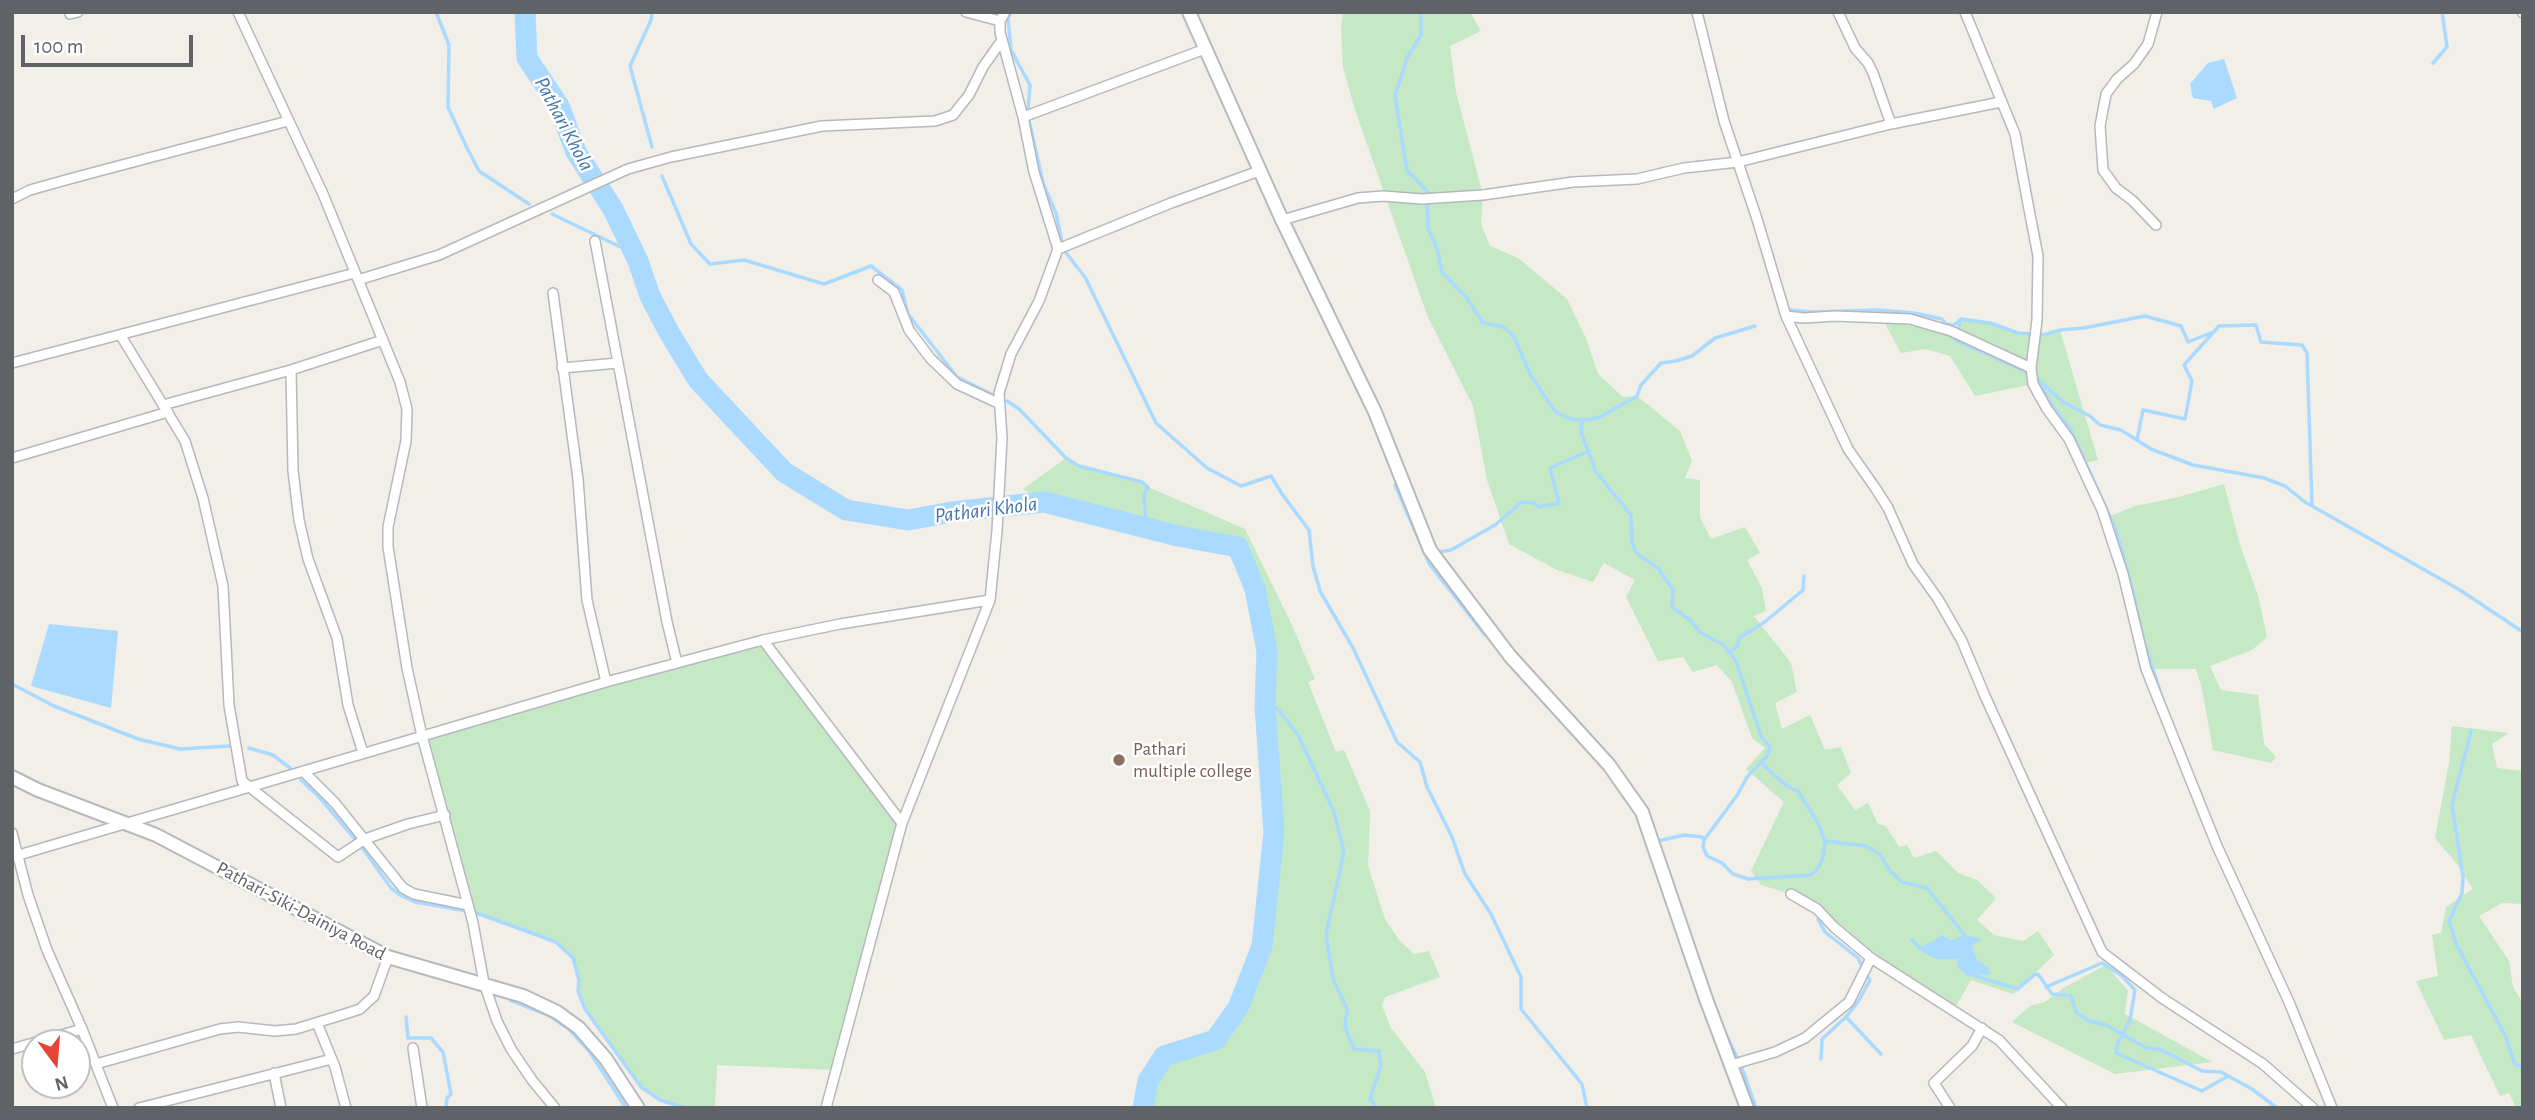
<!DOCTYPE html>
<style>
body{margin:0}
#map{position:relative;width:2535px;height:1120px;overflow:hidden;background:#f1efe8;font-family:"Alegreya Sans",sans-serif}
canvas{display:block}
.frame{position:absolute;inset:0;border:14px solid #5f6368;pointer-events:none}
.north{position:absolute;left:21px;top:1029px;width:70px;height:70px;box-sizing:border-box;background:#fff;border:2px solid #bfc1c3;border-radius:50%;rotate:164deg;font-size:19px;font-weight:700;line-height:28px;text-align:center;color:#5f6368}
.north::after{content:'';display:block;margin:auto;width:24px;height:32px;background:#ea4335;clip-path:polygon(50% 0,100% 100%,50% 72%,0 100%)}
.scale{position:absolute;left:21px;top:35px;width:172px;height:32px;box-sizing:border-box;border:4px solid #5f6368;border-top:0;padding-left:9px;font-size:21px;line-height:24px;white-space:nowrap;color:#5f6368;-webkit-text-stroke:5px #fff;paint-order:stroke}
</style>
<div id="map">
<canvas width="2535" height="1120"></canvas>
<div class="frame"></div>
<div class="north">N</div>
<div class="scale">100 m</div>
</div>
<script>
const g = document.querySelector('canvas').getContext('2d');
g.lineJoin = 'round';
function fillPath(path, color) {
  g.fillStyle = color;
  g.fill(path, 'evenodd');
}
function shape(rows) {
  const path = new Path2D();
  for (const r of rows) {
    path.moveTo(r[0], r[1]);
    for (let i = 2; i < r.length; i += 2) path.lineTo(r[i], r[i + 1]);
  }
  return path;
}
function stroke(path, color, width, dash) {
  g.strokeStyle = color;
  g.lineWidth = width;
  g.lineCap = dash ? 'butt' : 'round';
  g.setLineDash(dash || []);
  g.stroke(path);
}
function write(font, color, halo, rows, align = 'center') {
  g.font = font + ' "Alegreya Sans",sans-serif';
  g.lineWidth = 5;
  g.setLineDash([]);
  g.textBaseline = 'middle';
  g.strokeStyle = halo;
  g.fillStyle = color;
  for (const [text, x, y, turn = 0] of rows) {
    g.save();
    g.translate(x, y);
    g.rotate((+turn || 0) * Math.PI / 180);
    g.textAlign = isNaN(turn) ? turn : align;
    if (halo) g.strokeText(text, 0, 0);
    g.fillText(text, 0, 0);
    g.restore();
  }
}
const green = shape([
 [1343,12,1470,12,1481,31,1450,46,1456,92,1483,195,1481,224,1490,246,1518,258,1567,299,1586,338,1598,374,1623,397,1637,396,1680,431,1692,461,1685,478,1700,480,1700,517,1711,539,1745,527,1760,553,1747,560,1762,588,1766,611,1754,616,1791,663,1797,692,1775,703,1782,729,1810,715,1825,750,1841,747,1851,773,1837,785,1855,810,1868,803,1878,824,1886,826,1899,847,1907,845,1914,858,1936,851,1958,873,1977,880,1996,898,1977,920,1994,935,2023,941,2038,931,2054,955,2013,994,1971,980,1954,1010,1912,983,1791,894,1761,885,1751,871,1784,802,1746,769,1765,748,1752,738,1732,682,1717,665,1693,672,1683,657,1658,661,1626,597,1635,580,1604,563,1593,582,1557,570,1509,544,1487,480,1473,406,1427,315,1354,107,1343,67,1341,28],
 [1882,318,1910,319,1957,333,1961,319,1990,323,2018,333,2043,335,2060,330,2098,460,2081,464,2033,384,1975,396,1950,356,1926,349,1901,353],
 [1066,458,1079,466,1139,481,1148,487,1245,529,1291,623,1315,679,1308,682,1336,752,1344,750,1370,811,1368,866,1385,919,1399,940,1414,954,1429,951,1440,977,1385,997,1382,1006,1391,1028,1425,1072,1436,1108,1143,1108,1148,1081,1164,1056,1215,1040,1238,1008,1262,946,1274,832,1265,706,1267,651,1255,589,1238,547,1178,536,1044,502,1023,489],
 [2224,484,2241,548,2258,595,2267,637,2252,650,2210,666,2221,690,2258,695,2264,744,2276,757,2271,763,2213,750,2202,689,2196,669,2146,669,2105,518,2135,506,2179,497],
 [763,640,902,823,836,1070,717,1065,715,1108,685,1108,660,1100,641,1087,585,1008,578,991,579,980,573,958,556,941,474,912,422,736],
 [2452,726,2509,733,2492,744,2497,768,2523,771,2523,904,2502,903,2479,916,2509,961,2513,987,2523,1003,2523,1108,2516,1108,2509,1093,2500,1096,2471,1035,2444,1040,2416,981,2438,976,2432,935,2441,933,2446,907,2473,889,2457,864,2435,838,2449,763],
 [2106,965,2128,991,2125,1014,2212,1062,2115,1074,2012,1022,2030,1006,2045,1002,2065,987]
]);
const water = shape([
 [2224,59,2237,98,2214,109,2211,101,2193,98,2190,84,2208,63],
 [49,624,118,631,111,708,31,686],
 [1942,935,1952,941,1958,937,1968,936,1982,939,1972,946,1977,960,1988,967,1991,975,1966,973,1957,967,1958,959,1936,959,1922,952,1910,941,1910,937,1923,947]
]);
const stream = shape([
 [436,12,449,45,448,107,466,146,479,171,529,204],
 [652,12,651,20,630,66,652,147],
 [1011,12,1008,18,1011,50,1030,85,1028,109],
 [1421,12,1421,35,1407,58,1395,96,1407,170,1427,191,1428,228,1438,252,1442,272,1467,298,1483,323,1503,327,1513,335,1531,376,1555,411,1570,419,1582,420,1598,418,1637,396,1641,385,1661,363,1676,361,1692,356,1715,338,1755,326],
 [2433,63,2447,47,2442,12],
 [1029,120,1043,183,1056,213,1062,242],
 [662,176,691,244,710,264,744,260,824,284,871,266,902,290,908,314,957,377,993,395],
 [552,214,635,254],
 [1066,253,1085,277,1156,423,1207,468,1241,486,1271,476,1282,494,1309,530,1313,566,1320,591,1353,648,1397,742,1420,762,1427,787,1452,837,1465,874,1491,914,1521,977,1521,1009,1582,1084,1587,1108],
 [1789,310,1812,312,1878,310,1914,313,1942,319,1946,324,1954,325,1961,319,1955,340,2029,373],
 [1961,319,1990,323,2018,333,2043,335,2060,330,2084,328,2145,316,2181,326,2188,342,2213,332],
 [2035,377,2063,402,2090,416,2100,425,2121,430,2151,449,2193,465,2264,478,2285,486,2305,502,2460,590,2523,632],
 [2040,384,2054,408,2070,428,2116,530,2131,584,2144,642,2163,700],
 [1007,401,1019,409,1066,458,1079,466,1142,482,1148,487,1144,495,1146,527],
 [1582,421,1581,432,1596,472,1631,515,1632,542,1636,553,1658,568,1673,590,1672,607,1690,620,1701,633,1724,645,1736,661,1761,736,1770,747,1767,756,1747,777,1738,794,1704,840],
 [2137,440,2143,410,2185,419,2192,381,2184,365,2219,326,2256,325,2261,342,2302,345,2307,353,2312,506],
 [1395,485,1430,565,1485,635],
 [1439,552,1451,550,1495,525,1522,502,1534,503,1539,507,1559,503,1550,468,1589,451],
 [1729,652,1737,647,1739,638,1766,621,1803,590,1804,576],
 [12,684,54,706,138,739,180,749,230,746],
 [1265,706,1277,708,1298,735,1334,812,1344,852,1326,934,1333,979,1347,1009,1345,1027,1354,1049,1379,1051,1381,1066,1370,1099,1377,1108],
 [2471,731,2452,805,2463,877,2462,893,2449,921,2457,946,2506,1037,2515,1065,2521,1065,2523,1071],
 [249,748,273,755,290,768],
 [1761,763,1788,787,1798,791,1819,825,1825,841,1866,846,1879,854,1891,872,1902,882,1927,888,1966,937],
 [301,780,320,798,354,838],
 [1657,845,1658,841,1684,835,1702,837,1704,840,1703,847,1707,856,1722,863,1733,874,1748,879,1811,875,1818,868,1823,858,1825,841],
 [361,846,391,888,400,895,415,902,467,911],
 [474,912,556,942,573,958,579,980,578,991,585,1009,641,1087,660,1100,685,1108],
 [1818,919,1825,932,1858,958,1862,966],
 [1966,973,2018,989,2034,975,2038,974,2052,994,2071,996,2076,1012,2089,1021,2106,1025,2146,1048,2162,1050,2202,1071,2221,1072,2252,1089,2277,1108],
 [2046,987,2102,963,2122,976,2135,990,2130,1020,2117,1045,2116,1053,2202,1091,2228,1076],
 [510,1000,548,1015,569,1029,589,1051,626,1108],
 [406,1017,408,1038,431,1038,443,1052,451,1094,447,1098,446,1108],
 [1846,1017,1858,1002,1870,980,1866,974],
 [1724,1030,1742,1068,1756,1108],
 [1821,1059,1822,1039,1846,1017,1881,1054]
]);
const river = shape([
 [525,12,527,58,559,106,576,152,613,209,638,261,650,296,670,334,698,380,784,472,846,510,908,520,952,512,1044,502,1178,536,1238,547,1255,589,1267,651,1265,706,1274,832,1262,946,1238,1008,1215,1040,1164,1056,1148,1081,1143,1108]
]);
const street = shape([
 [238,12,323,194,400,382,407,409,406,441,388,527,388,547,407,668,422,736,473,923,484,983,497,1021,511,1049,532,1080,555,1108],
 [966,12,1000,21],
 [1697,12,1724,121,1757,219,1786,316,1804,318,1835,316,1910,319,1951,331,2031,368],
 [1838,12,1855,48,1868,63,1873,73,1891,124],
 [1965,12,2015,134,2028,204,2038,256,2037,320,2031,368,2033,384,2047,409,2069,439,2102,510,2123,574,2146,669,2217,846,2289,1002,2332,1108],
 [2522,12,2523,13],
 [70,14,78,12],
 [1023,117,1205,49],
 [12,199,30,190,73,178,288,121],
 [1282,220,1358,198,1383,196,1422,199,1483,195,1573,182,1637,179,1684,168,1738,162,1891,124,2001,102],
 [2156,225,2133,201,2116,188,2103,170,2100,126,2106,94,2117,79,2134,64,2148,44,2157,12],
 [595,241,667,622,677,663],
 [1058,249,1171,203,1259,171],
 [358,280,439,255,628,169,671,157,822,126,935,121,953,115,969,95,983,67,1002,40],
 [878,280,894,292,909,330,930,358,957,384,1000,404],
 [553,293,578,479,587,600,606,682],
 [1786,316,1848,449,1876,489,1888,508,1913,564,1938,599,1962,641,1985,696,2102,952,2162,998,2263,1064,2313,1108],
 [121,336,185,441,203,498,223,586,229,705,242,781,338,857,365,839,408,824,445,815],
 [12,363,355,273],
 [562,368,618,363],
 [291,370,293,471,299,520,308,559,337,638,348,705,363,753],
 [163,405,291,370,383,340],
 [12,458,168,412],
 [763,640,902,823],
 [303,771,335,803,403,888,414,894,468,905],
 [12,833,28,895,47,950,82,1029,113,1108],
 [12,857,606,682,763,640,840,624,990,600],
 [1791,894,1817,909,1834,927,1871,958,1999,1040,2062,1108],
 [317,1023,335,1067,346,1108],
 [413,1048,422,1108],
 [12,1049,82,1029],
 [96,1064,220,1029,238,1027,275,1031,296,1029,348,1013,360,1009,374,996,388,957],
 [1731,1065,1775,1052,1805,1038,1849,1002,1871,958],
 [274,1073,281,1108],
 [139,1108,332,1059],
 [826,1108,902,823,990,600,997,531,1002,438,999,393,1011,354,1039,301,1058,249,1034,172,1023,117,1000,32,1000,21,1005,12],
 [1950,1108,1934,1083,1972,1046,1982,1028]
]);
const secondary = shape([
 [1189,12,1282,220,1375,412,1430,550,1510,656,1609,765,1642,812,1706,999,1747,1108],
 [12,777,38,790,156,835,388,957,523,996,557,1012,579,1028,606,1059,638,1108]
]);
const markers = [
 [1119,760,7,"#8d6e63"]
];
const educationNames = [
 ["Pathari",1133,749],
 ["multiple college",1133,771]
];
const streetNames = [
 ["Pathari-Siki-Dainiya Road",301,911,28]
];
const waterNames = [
 ["Pathari Khola",564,124,62],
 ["Pathari Khola",986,510,-7]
];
fillPath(green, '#c5e8c5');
fillPath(water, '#aadaff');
stroke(stream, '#aadaff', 3.5);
stroke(river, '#aadaff', 21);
stroke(street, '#b5b8bc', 12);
stroke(secondary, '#b6babf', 16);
stroke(street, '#fff', 9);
stroke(secondary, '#fff', 12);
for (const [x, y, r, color] of markers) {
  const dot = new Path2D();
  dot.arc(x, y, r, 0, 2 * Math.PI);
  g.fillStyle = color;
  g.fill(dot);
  stroke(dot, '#fff', 2.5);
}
write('19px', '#785e54', '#fff', educationNames, 'left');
write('19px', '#5f6368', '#fff', streetNames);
write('italic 21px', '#4174aa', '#fff', waterNames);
</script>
